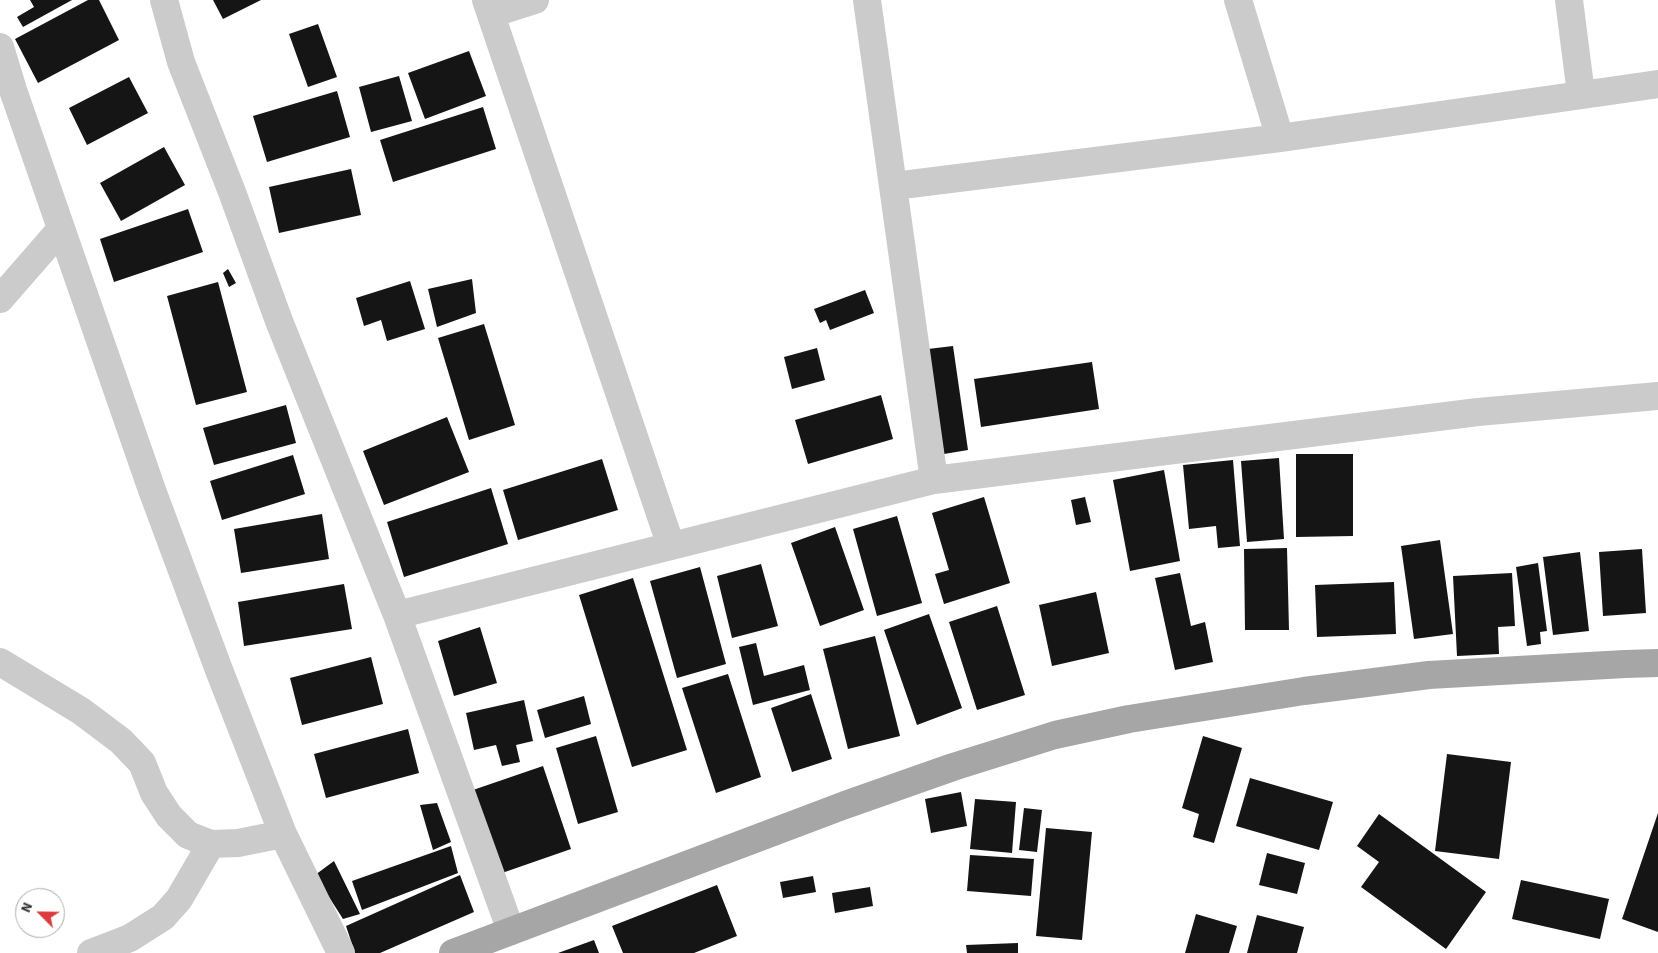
<!DOCTYPE html>
<style>
body{margin:0}
#map{position:relative;width:1658px;height:953px;overflow:hidden;background:#fff;font-family:"Source Sans 3",sans-serif}
canvas{display:block}
.north{position:absolute;left:15px;top:888px;width:50px;height:50px;box-sizing:border-box;background:#fff;border:1px solid #ababab;border-radius:50%;rotate:293deg;font-size:14px;font-weight:700;line-height:20px;text-align:center;color:#2e2e2e}
.north::after{content:'';display:block;margin:auto;width:18px;height:22px;background:#da3b3e;clip-path:polygon(50% 0,100% 100%,50% 72%,0 100%)}
</style>
<div id="map">
<canvas width="1658" height="953"></canvas>
<div class="north">N</div>
</div>
<script>
const g = document.querySelector('canvas').getContext('2d');
g.lineJoin = 'round';
function fillPath(path, color) {
  g.fillStyle = color;
  g.fill(path, 'evenodd');
}
function shape(rows) {
  const path = new Path2D();
  for (const r of rows) {
    path.moveTo(r[0], r[1]);
    for (let i = 2; i < r.length; i += 2) path.lineTo(r[i], r[i + 1]);
  }
  return path;
}
function stroke(path, color, width, dash) {
  g.strokeStyle = color;
  g.lineWidth = width;
  g.lineCap = dash ? 'butt' : 'round';
  g.setLineDash(dash || []);
  g.stroke(path);
}
const building = shape([
 [30,0,72,0,23,27,17,17,34,7],
 [88,0,99,0,119,40,38,83,15,39],
 [213,0,261,0,223,19],
 [318,24,337,77,308,87,289,34],
 [469,51,486,96,425,119,408,73],
 [399,76,412,121,371,132,359,87],
 [129,77,148,113,87,145,69,108],
 [337,91,350,137,267,162,253,116],
 [483,107,496,149,393,182,380,140],
 [164,147,185,185,121,221,100,183],
 [351,169,361,215,279,233,269,187],
 [188,209,203,252,114,282,100,239],
 [228,269,236,283,229,287,223,273],
 [472,279,476,313,437,327,428,289],
 [410,281,425,329,387,341,381,320,364,326,356,298],
 [218,282,247,392,196,405,167,296],
 [865,290,874,313,830,330,826,320,820,323,814,309],
 [484,324,515,425,469,440,438,338],
 [953,346,968,450,944,454,928,349],
 [817,348,825,380,792,389,784,357],
 [1092,362,1099,409,981,427,974,379],
 [881,395,893,439,808,464,795,420],
 [286,405,296,443,214,465,203,428],
 [447,417,469,472,384,505,363,451],
 [1296,454,1353,454,1353,536,1296,537],
 [293,455,305,494,222,520,210,481],
 [1279,458,1284,539,1247,542,1241,461],
 [602,459,618,510,518,540,503,490],
 [1233,460,1240,546,1218,548,1216,526,1189,529,1183,465],
 [1164,470,1180,561,1130,571,1113,480],
 [491,488,508,544,404,577,387,522],
 [984,497,1010,583,944,604,935,574,949,570,932,513],
 [1085,497,1091,522,1076,525,1071,500],
 [322,514,329,559,241,573,234,529],
 [897,516,922,603,877,616,853,529],
 [835,527,864,610,820,626,791,543],
 [1440,540,1453,634,1414,639,1401,546],
 [1287,548,1289,630,1245,630,1244,549],
 [1642,549,1646,613,1603,616,1599,552],
 [1580,552,1589,631,1553,635,1543,557],
 [1538,563,1547,631,1540,632,1541,644,1527,646,1516,567],
 [761,564,778,626,732,638,717,576],
 [700,567,726,664,677,678,650,581],
 [1180,573,1191,626,1205,622,1213,662,1175,670,1155,578],
 [1512,573,1515,626,1498,627,1499,654,1457,656,1453,576],
 [633,578,687,750,632,767,579,595],
 [1394,582,1396,634,1317,637,1315,585],
 [344,584,352,629,244,646,238,602],
 [1096,592,1109,653,1052,666,1039,605],
 [997,606,1025,695,977,710,949,622],
 [929,614,962,708,917,725,884,630],
 [480,627,497,683,454,696,438,641],
 [875,636,900,736,848,749,823,649],
 [756,643,764,676,804,665,810,690,753,705,739,647],
 [371,657,383,704,302,725,290,678],
 [728,674,761,777,716,793,682,688],
 [811,694,832,759,792,772,771,708],
 [584,696,591,724,545,738,537,710],
 [524,700,533,741,516,745,520,762,502,766,496,745,474,750,466,713],
 [408,729,419,773,326,798,314,754],
 [596,736,618,812,578,824,556,748],
 [1203,736,1242,748,1214,843,1193,837,1199,814,1182,808],
 [1447,754,1511,762,1499,859,1435,851],
 [543,766,571,849,502,873,473,790],
 [1250,778,1333,802,1319,850,1236,826],
 [961,792,967,826,931,833,925,799],
 [975,799,1016,802,1012,853,970,849],
 [437,803,451,842,433,850,420,805],
 [1024,808,1042,810,1037,852,1019,850],
 [1658,813,1658,932,1622,919],
 [1379,814,1486,892,1446,949,1361,887,1379,862,1357,846],
 [1046,828,1092,832,1082,940,1036,936],
 [451,846,458,873,362,910,352,881],
 [1267,853,1305,863,1297,894,1259,885],
 [970,855,1034,859,1031,896,967,891],
 [334,861,360,914,343,919,315,875],
 [460,875,474,912,380,953,355,953,346,926],
 [813,876,816,892,783,898,780,882],
 [1521,880,1609,899,1600,939,1512,919],
 [717,885,737,936,694,953,623,953,612,926],
 [870,887,873,906,835,913,832,893],
 [1196,914,1237,926,1229,953,1185,953],
 [1257,915,1304,927,1297,953,1247,953],
 [594,940,599,953,558,953],
 [1018,943,1018,953,967,953,966,945]
]);
const minor = shape([
 [164,0,181,62,232,192,279,321,397,615],
 [486,0,671,546],
 [867,0,934,480],
 [1238,0,1280,138],
 [1569,0,1581,94],
 [491,14,535,0],
 [0,47,13,90,152,490,219,670,283,834,341,953],
 [894,186,1280,138,1658,84],
 [0,299,61,229],
 [0,662,81,711,121,741,142,763,154,793,169,816,188,835,211,844,238,843,283,834],
 [511,931,397,615,934,480,1478,412,1658,396],
 [91,953,130,938,163,917,179,899,211,844]
]);
const major = shape([
 [453,953,845,805,953,767,1055,735,1129,719,1304,691,1429,675,1625,664,1658,663]
]);
fillPath(building, '#151515');
stroke(minor, '#cbcbcb', 28);
stroke(major, '#a6a6a6', 28);
</script>
